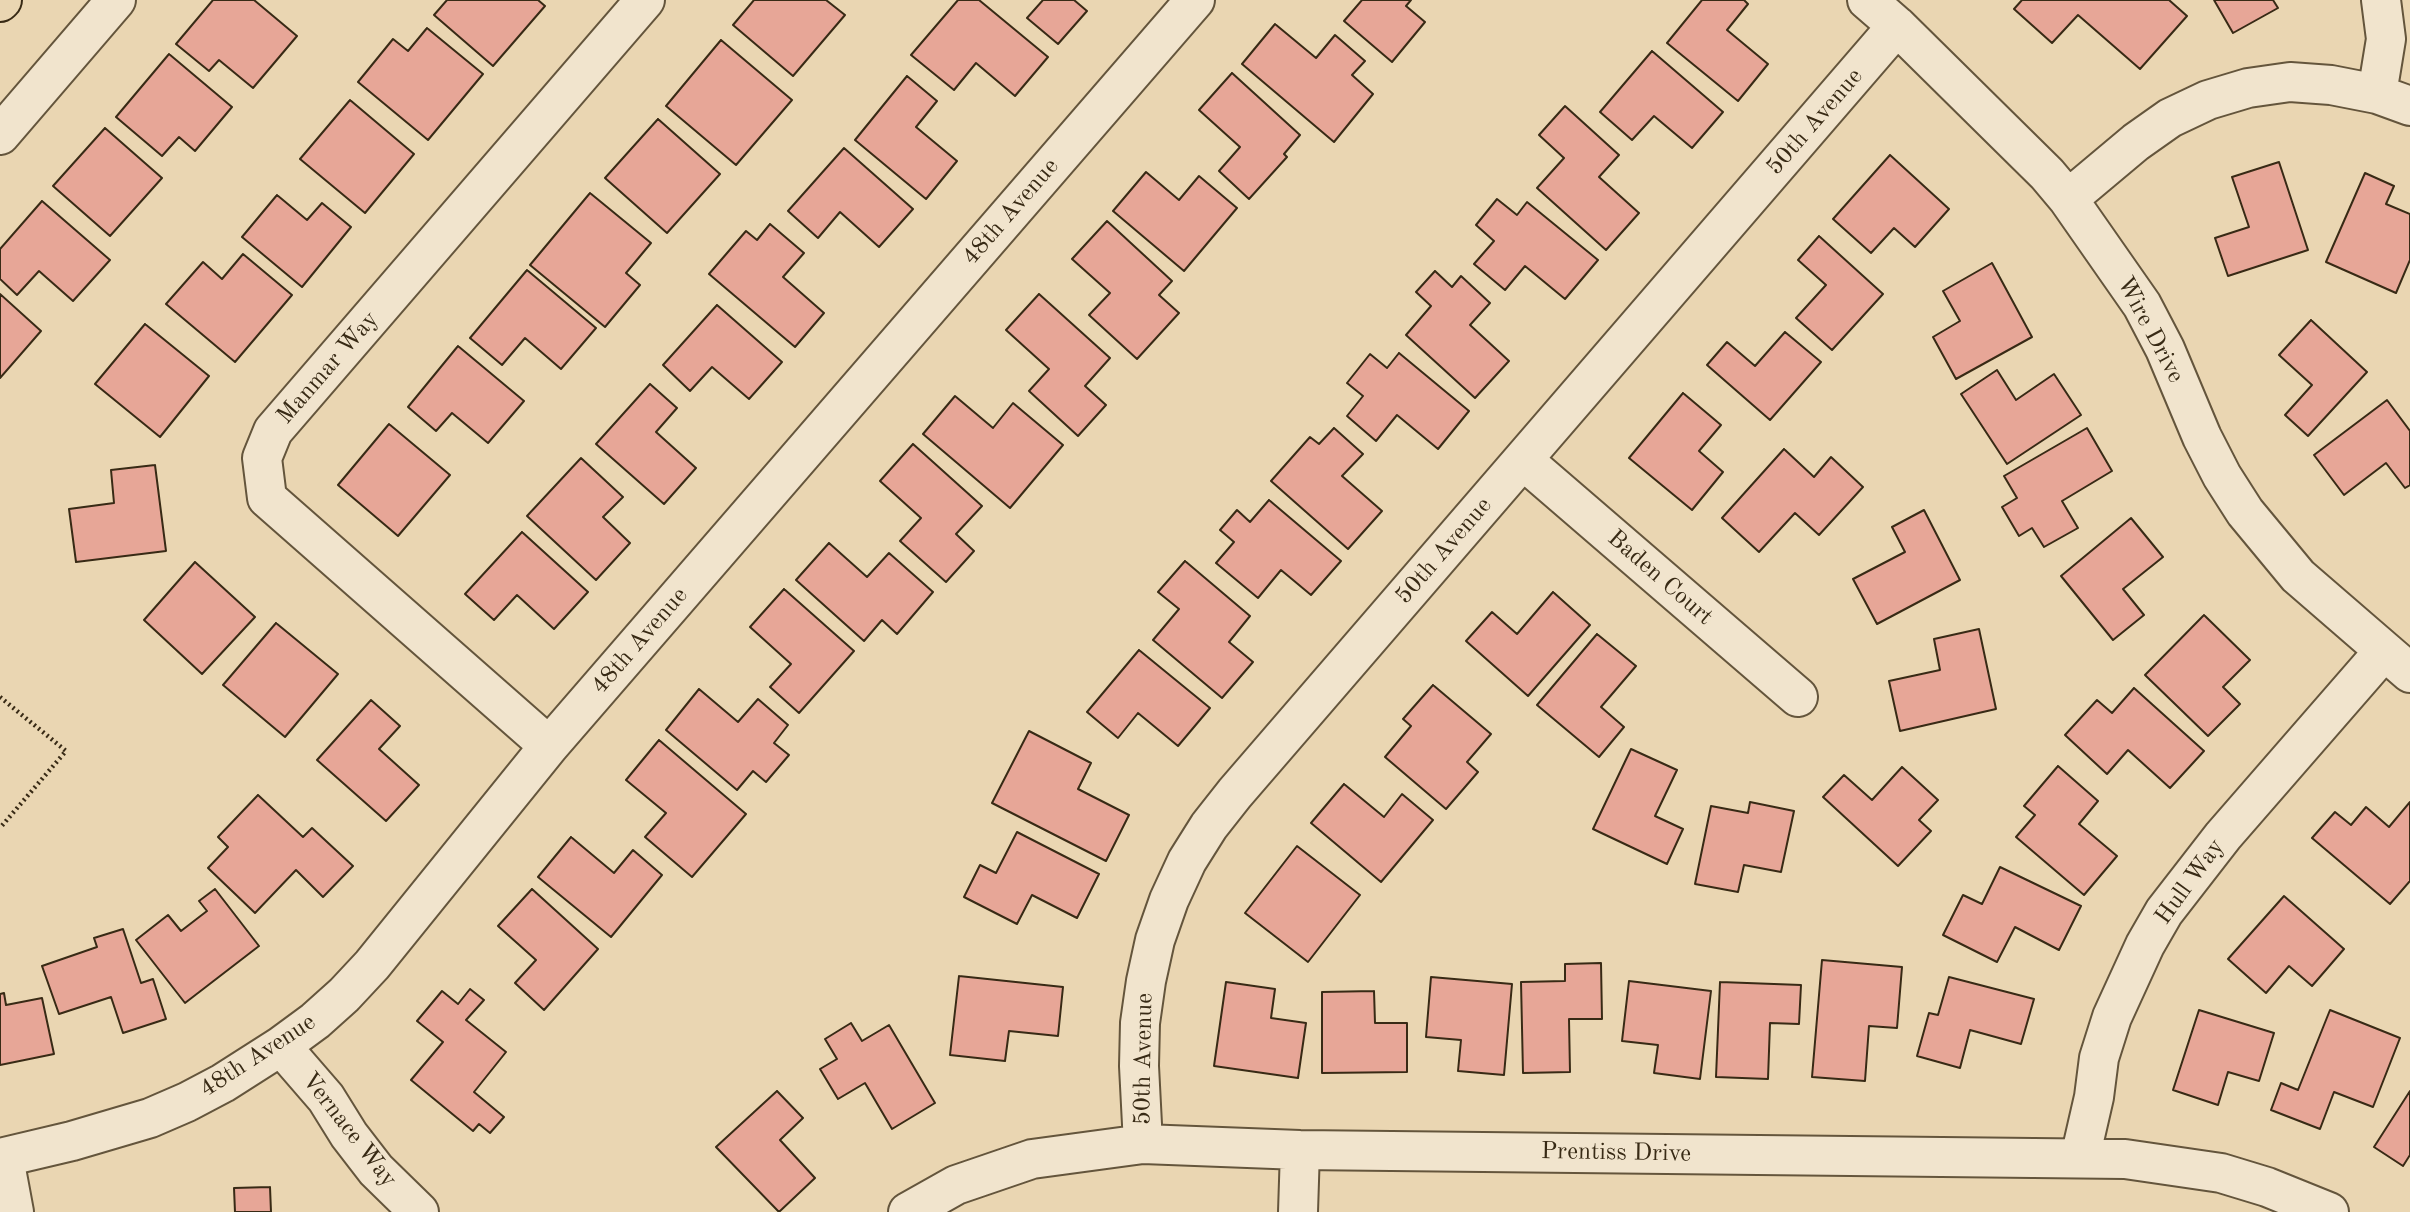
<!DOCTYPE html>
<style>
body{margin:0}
canvas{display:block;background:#ead6b2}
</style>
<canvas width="2410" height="1212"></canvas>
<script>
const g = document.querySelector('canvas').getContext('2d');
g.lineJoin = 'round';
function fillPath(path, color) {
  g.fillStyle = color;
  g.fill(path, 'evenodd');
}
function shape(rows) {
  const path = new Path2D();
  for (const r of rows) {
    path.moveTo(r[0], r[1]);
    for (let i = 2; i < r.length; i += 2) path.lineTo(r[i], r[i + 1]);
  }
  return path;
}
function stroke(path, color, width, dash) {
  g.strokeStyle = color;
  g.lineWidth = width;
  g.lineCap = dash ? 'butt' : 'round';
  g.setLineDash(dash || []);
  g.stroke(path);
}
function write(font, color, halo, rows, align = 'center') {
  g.font = font + ' "Old Standard TT",serif';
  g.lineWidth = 7;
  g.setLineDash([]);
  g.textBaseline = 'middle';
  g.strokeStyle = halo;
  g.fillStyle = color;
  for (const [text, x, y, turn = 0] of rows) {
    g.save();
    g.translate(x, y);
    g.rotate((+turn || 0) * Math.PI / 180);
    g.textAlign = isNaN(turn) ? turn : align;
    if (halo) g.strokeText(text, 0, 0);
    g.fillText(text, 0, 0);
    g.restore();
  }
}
const building = shape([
 [213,0,254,0,297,36,253,88,219,60,209,71,176,44,213,0],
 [447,0,538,0,545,6,493,66,434,15,447,0],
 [754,0,826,0,845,15,793,76,733,25,754,0],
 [958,0,979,0,1048,57,1015,96,976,63,954,90,911,55,958,0],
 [1043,0,1074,0,1087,11,1058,44,1027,18,1043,0],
 [1362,0,1411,0,1406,6,1425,22,1392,62,1344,21,1362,0],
 [1702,0,1744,0,1748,4,1727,30,1768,64,1738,101,1667,43,1702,0],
 [2022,0,2169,0,2187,16,2140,69,2078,15,2052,43,2014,9,2022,0],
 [2214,0,2273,0,2278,8,2233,33,2214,0],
 [1275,24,1316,58,1335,35,1365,61,1352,75,1373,94,1334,142,1242,64,1275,24],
 [427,28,483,74,428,140,358,82,393,39,408,51,427,28],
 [721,40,792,100,736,165,666,106,721,40],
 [1652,51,1723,112,1692,148,1654,116,1632,140,1600,112,1652,51],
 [169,54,232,107,195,151,179,137,162,156,116,117,169,54],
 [1232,73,1300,135,1284,154,1287,157,1249,199,1219,171,1240,147,1199,110,1232,73],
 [907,76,937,101,916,127,957,161,926,199,855,140,907,76],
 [350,100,414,154,365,213,300,159,350,100],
 [1565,106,1619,155,1599,177,1639,213,1606,250,1537,188,1564,158,1539,135,1565,106],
 [658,119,720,174,667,233,605,178,658,119],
 [105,128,162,178,110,236,53,186,105,128],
 [844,148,913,209,879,247,840,212,818,238,788,211,844,148],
 [1890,155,1949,209,1915,247,1894,228,1871,253,1833,219,1890,155],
 [2279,162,2308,250,2228,276,2215,238,2249,227,2232,177,2279,162],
 [1146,172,1179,200,1199,176,1237,208,1184,271,1113,211,1146,172],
 [2365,173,2394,186,2386,204,2410,214,2410,260,2396,293,2326,262,2365,173],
 [590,193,651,243,626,273,640,285,605,327,530,265,590,193],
 [277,195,307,220,322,203,351,227,302,287,242,237,277,195],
 [1497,199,1517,215,1527,202,1598,260,1565,299,1525,266,1505,290,1474,264,1494,241,1476,225,1497,199],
 [42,201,110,260,73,301,39,271,17,295,0,279,0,249,42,201],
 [1107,221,1172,281,1159,295,1179,313,1137,359,1089,315,1110,293,1072,259,1107,221],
 [770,224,804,253,783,277,824,313,795,347,709,274,746,231,757,240,770,224],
 [1819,236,1883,294,1832,350,1796,318,1826,285,1798,260,1819,236],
 [243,254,292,295,235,362,166,304,203,262,222,279,243,254],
 [1992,263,2032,337,1956,379,1933,337,1960,321,1943,291,1992,263],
 [527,270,596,328,561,369,525,338,502,365,470,338,527,270],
 [1435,271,1452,287,1461,276,1490,303,1470,325,1509,361,1475,398,1406,335,1431,306,1416,292,1435,271],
 [0,294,41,331,0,378,0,294],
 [1039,294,1110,358,1085,386,1106,405,1078,436,1029,391,1049,369,1006,330,1039,294],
 [717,305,782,362,749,399,712,367,690,391,663,365,717,305],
 [2311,320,2367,372,2308,436,2285,415,2312,385,2279,355,2311,320],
 [145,324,209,376,160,437,95,384,145,324],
 [1785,332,1821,362,1770,420,1707,365,1727,342,1755,366,1785,332],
 [458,346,524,401,488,443,452,413,436,431,408,407,458,346],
 [1399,353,1469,411,1438,449,1397,415,1376,441,1347,416,1363,396,1347,383,1370,354,1387,368,1399,353],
 [1997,370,2016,400,2054,374,2081,415,2007,464,1961,394,1997,370],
 [650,384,677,408,656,432,696,468,664,504,596,444,650,384],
 [1683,393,1721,425,1699,451,1723,472,1692,510,1629,458,1683,393],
 [955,396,993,428,1013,403,1063,445,1010,508,923,434,955,396],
 [2387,400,2410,431,2410,485,2405,488,2386,463,2344,495,2314,455,2387,400],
 [389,424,450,475,398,536,338,485,389,424],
 [1334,428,1363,454,1342,476,1382,511,1348,549,1271,481,1310,437,1319,444,1334,428],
 [2087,428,2112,471,2062,501,2078,528,2044,547,2032,528,2019,536,2002,507,2017,498,2004,476,2087,428],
 [913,444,982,506,956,534,974,551,946,582,900,541,921,518,880,481,913,444],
 [1784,449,1814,477,1831,457,1863,487,1819,535,1795,513,1759,552,1722,518,1784,449],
 [581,458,623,497,603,517,630,543,596,580,527,516,581,458],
 [155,465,166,551,76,562,69,509,114,503,111,470,155,465],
 [1269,500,1341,561,1311,595,1281,570,1258,598,1216,563,1234,542,1220,530,1237,510,1250,522,1269,500],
 [1924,510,1960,580,1877,624,1853,579,1905,552,1892,527,1924,510],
 [2131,518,2163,557,2123,589,2144,615,2113,640,2061,576,2131,518],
 [522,532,588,592,554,629,517,595,494,620,465,594,522,532],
 [829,543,867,577,889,553,933,592,897,634,882,620,864,641,796,580,829,543],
 [1185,561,1250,616,1229,642,1253,662,1222,698,1153,640,1179,609,1158,592,1185,561],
 [195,562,255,617,202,674,144,620,195,562],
 [784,589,854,651,799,713,770,687,791,664,750,627,784,589],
 [1553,592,1590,625,1528,696,1466,641,1492,612,1517,634,1553,592],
 [2204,615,2250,660,2223,687,2240,704,2208,736,2145,675,2204,615],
 [276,623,338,674,285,737,223,685,276,623],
 [1979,629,1996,709,1900,731,1889,681,1940,670,1934,639,1979,629],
 [1597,634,1636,666,1601,707,1624,727,1599,757,1537,705,1597,634],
 [1139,650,1210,708,1178,746,1138,713,1118,738,1087,712,1139,650],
 [1433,685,1491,734,1467,762,1478,772,1446,809,1385,757,1411,726,1403,719,1433,685],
 [2134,688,2204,751,2170,788,2128,750,2107,774,2065,735,2097,700,2112,713,2134,688],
 [699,689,738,722,758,699,788,725,774,743,789,755,766,782,753,771,737,790,666,730,699,689],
 [371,700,400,726,379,749,419,785,386,821,317,760,371,700],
 [1029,731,1091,763,1078,789,1129,815,1106,861,992,803,1029,731],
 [659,740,746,814,692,877,645,837,666,813,626,780,659,740],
 [1631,749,1677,770,1655,816,1683,829,1667,864,1593,829,1631,749],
 [2058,766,2098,801,2079,824,2117,856,2084,895,2016,837,2035,815,2024,806,2058,766],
 [1902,767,1938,800,1919,820,1931,831,1898,866,1823,797,1844,775,1872,800,1902,767],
 [1344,784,1384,817,1402,794,1433,820,1381,882,1311,823,1344,784],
 [258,795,303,837,312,828,353,866,323,897,296,870,255,913,208,868,228,847,218,837,258,795],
 [1750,802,1794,811,1781,872,1744,865,1738,892,1695,884,1711,806,1748,813,1750,802],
 [2410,802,2410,881,2390,904,2312,838,2335,812,2351,825,2366,807,2389,827,2410,802],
 [1017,832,1099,874,1077,918,1032,895,1017,924,964,897,980,865,996,873,1017,832],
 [571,837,614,873,633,850,662,875,611,937,538,877,571,837],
 [1297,846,1360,895,1308,962,1245,913,1297,846],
 [2000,867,2081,906,2059,950,2015,927,1997,962,1943,935,1963,895,1982,904,2000,867],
 [215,889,259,946,185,1003,136,940,168,915,181,931,207,911,199,901,215,889],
 [532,889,598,949,544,1010,515,983,536,960,498,926,532,889],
 [2284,896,2344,949,2312,986,2289,966,2266,993,2228,959,2284,896],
 [123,929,141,983,153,979,166,1019,123,1033,111,997,59,1014,42,966,97,947,94,938,123,929],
 [1822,960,1902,967,1897,1028,1869,1026,1865,1081,1812,1077,1822,960],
 [1601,963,1602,1019,1569,1019,1570,1072,1523,1073,1521,982,1565,981,1565,964,1601,963],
 [959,976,1063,987,1058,1036,1009,1031,1005,1061,950,1055,959,976],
 [1431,977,1512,984,1504,1075,1458,1071,1461,1040,1426,1037,1431,977],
 [1949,977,2034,999,2021,1044,1970,1030,1960,1068,1917,1056,1929,1013,1938,1015,1949,977],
 [1629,981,1711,991,1700,1079,1654,1073,1658,1045,1622,1041,1629,981],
 [1226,982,1275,989,1271,1018,1306,1023,1298,1078,1214,1066,1226,982],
 [1720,982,1801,985,1799,1024,1770,1023,1768,1079,1716,1077,1720,982],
 [470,989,484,1000,466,1020,506,1052,474,1092,504,1117,490,1133,479,1124,473,1131,411,1080,443,1042,417,1021,442,991,458,1004,470,989],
 [1374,991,1375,1023,1407,1023,1407,1072,1322,1073,1322,992,1374,991],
 [4,993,6,1005,42,998,54,1054,0,1065,0,994,4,993],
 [2199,1010,2274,1033,2259,1081,2228,1072,2218,1105,2173,1090,2199,1010],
 [2330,1010,2400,1038,2373,1107,2334,1092,2320,1129,2271,1110,2281,1083,2298,1090,2330,1010],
 [851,1023,862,1041,889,1025,935,1103,892,1129,865,1083,838,1099,820,1069,837,1059,825,1039,851,1023],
 [777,1091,803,1118,780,1140,815,1178,779,1212,716,1147,777,1091],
 [2410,1091,2410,1155,2403,1166,2374,1147,2410,1091],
 [270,1187,271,1212,235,1212,234,1188,270,1187]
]);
const path = shape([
 [0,697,66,751,0,828]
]);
const minor = shape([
 [1867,0,1897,26,2047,174,2068,199,2142,305,2165,349,2202,437,2222,476,2245,512,2298,576,2410,673],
 [2377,94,2386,39,2381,0],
 [0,135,116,0],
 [2068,199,2136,142,2170,118,2208,100,2248,88,2290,82,2331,85,2377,94,2410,106],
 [1523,460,1798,697],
 [549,746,267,498,262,458,273,431,645,0],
 [281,1046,326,1098,349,1135,376,1170,419,1212],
 [1143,1144,1139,1066,1140,1023,1146,981,1155,940,1169,900,1187,861,1209,826,1235,793,1897,26],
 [0,1158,72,1141,150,1118,187,1102,223,1083,281,1046,315,1021,344,995,372,965,549,746,1195,0],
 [4,1158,14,1212],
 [2080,1158,2094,1097,2099,1058,2112,1017,2145,945,2164,912,2223,836,2384,651],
 [908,1212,956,1185,1032,1159,1143,1144,1300,1150,2125,1159,2221,1173,2267,1187,2329,1212],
 [1298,1212,1300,1150]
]);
const major = shape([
 [0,2,2,0]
]);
const streetNames = [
 ["50th Avenue",1815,122,-49],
 ["48th Avenue",1011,212,-49],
 ["Wire Drive",2150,330,62],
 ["Manmar Way",328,368,-49],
 ["50th Avenue",1444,551,-49],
 ["Baden Court",1660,578,41],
 ["48th Avenue",640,641,-49],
 ["Hull Way",2190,882,-54],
 ["48th Avenue",258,1056,-33],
 ["50th Avenue",1144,1059,-89],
 ["Vernace Way",349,1130,52],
 ["Prentiss Drive",1616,1153,1]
];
fillPath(building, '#e7a697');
stroke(building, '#382a15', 2);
stroke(minor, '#64553c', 42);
stroke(major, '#382a15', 42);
stroke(path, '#382a15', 4.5, [2, 3.5]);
stroke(minor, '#f1e4cd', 38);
stroke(major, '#ead6b2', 38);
write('24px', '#382a15', '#f1e4cd', streetNames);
</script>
